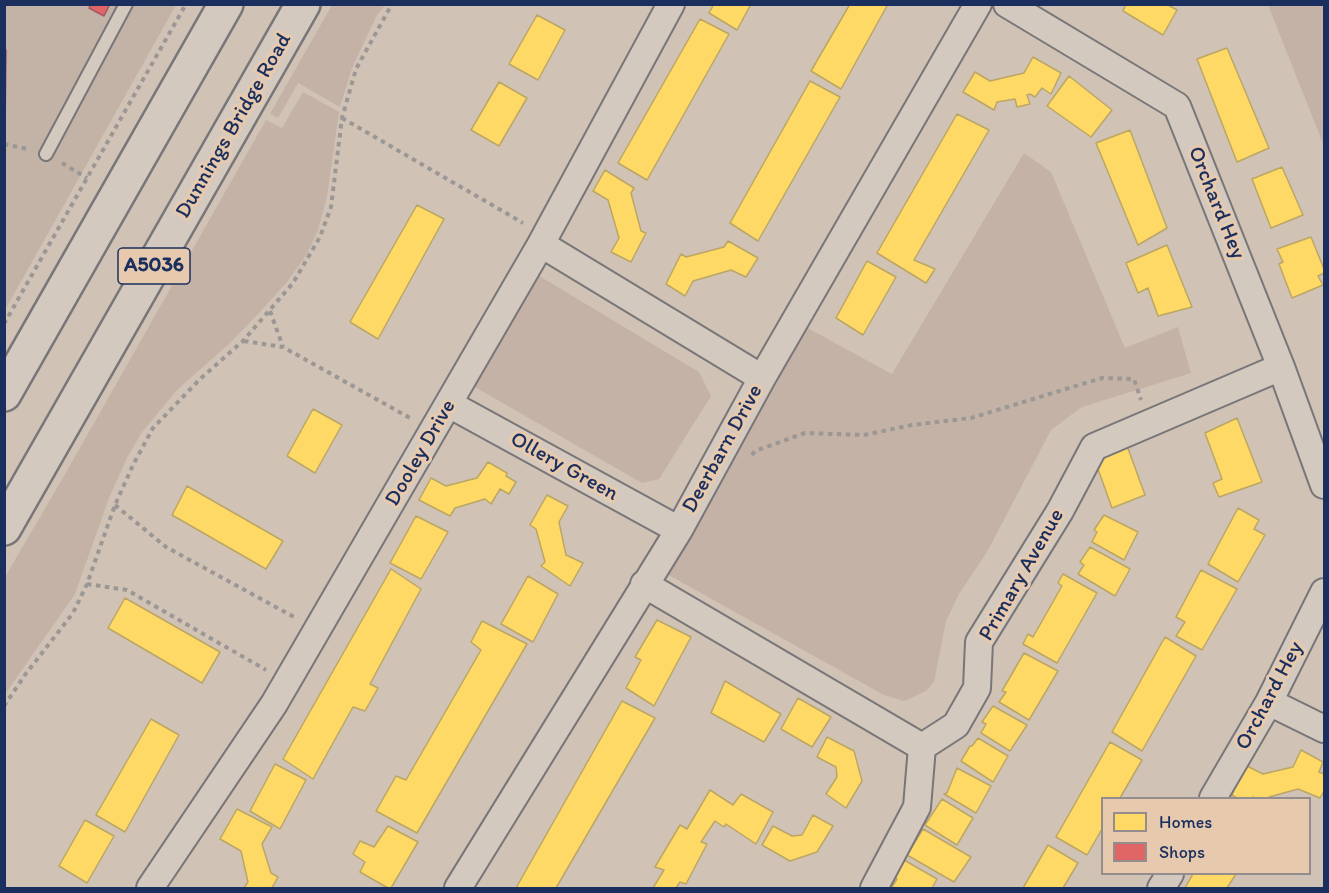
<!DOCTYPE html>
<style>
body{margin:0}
#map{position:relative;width:1329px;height:893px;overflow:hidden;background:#d0c2b4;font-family:Itim,sans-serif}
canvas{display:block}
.frame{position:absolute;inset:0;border:6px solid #1b2f5e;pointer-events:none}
.legend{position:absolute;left:1101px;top:797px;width:210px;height:78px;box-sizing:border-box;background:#e7caae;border:2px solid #958c8e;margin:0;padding:8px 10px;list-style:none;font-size:18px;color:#1b2f5e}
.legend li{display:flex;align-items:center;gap:12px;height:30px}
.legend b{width:30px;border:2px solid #958c8e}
</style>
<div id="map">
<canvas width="1329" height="893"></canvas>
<div class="frame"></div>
<ul class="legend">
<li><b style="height:16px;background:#ffd966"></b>Homes</li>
<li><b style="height:16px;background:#e06666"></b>Shops</li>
</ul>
</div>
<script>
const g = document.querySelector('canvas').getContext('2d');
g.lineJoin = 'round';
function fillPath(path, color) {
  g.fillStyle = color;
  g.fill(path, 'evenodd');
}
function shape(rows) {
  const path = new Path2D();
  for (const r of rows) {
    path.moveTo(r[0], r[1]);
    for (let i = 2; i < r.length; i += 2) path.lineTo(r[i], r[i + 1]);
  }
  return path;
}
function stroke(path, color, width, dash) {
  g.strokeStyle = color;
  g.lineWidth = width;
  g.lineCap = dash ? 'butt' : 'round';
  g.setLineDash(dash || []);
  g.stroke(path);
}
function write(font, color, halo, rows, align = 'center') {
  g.font = font + ' Itim,sans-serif';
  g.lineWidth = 6;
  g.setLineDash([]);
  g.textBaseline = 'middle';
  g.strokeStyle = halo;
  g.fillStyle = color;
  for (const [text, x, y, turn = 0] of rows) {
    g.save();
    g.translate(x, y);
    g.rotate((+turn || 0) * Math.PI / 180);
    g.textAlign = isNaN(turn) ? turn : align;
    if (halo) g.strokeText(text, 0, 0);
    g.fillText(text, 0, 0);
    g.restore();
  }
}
const built = shape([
 [5,5,176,5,5,310]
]);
const green = shape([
 [1268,4,1324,5,1324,146,1268,5],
 [332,5,385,5,377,15,352,68,340,107,298,83,278,118,270,114],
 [303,92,339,112,327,197,318,230,307,254,287,282,259,313,230,343,178,389,142,432,127,458,109,498,75,594,5,694,5,577,64,476,266,120,282,128],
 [1024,153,1051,172,1125,348,1178,327,1191,373,1082,407,1051,430,987,552,959,594,946,621,934,682,926,691,904,701,884,695,665,573,804,326,892,374],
 [536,274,699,372,711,396,659,479,642,483,473,386]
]);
const homes = shape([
 [714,4,751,4,737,30,709,13,714,4],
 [850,4,888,4,841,89,811,71,850,4],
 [1126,4,1166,4,1177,10,1163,35,1123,11,1126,4],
 [537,15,565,30,538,80,509,64,537,15],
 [700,19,729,34,647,180,618,163,700,19],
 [1227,48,1269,148,1237,162,1197,59,1227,48],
 [1033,57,1061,73,1051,94,1042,88,1035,97,1030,94,1027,95,1030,104,1017,107,1015,99,997,102,994,110,963,92,975,72,990,81,1024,73,1033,57],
 [1069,76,1112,110,1091,137,1047,106,1069,76],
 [810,81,840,97,758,241,730,223,810,81],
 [499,82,527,98,499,146,471,130,499,82],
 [957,114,989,130,914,260,935,269,926,283,877,253,957,114],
 [1130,130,1167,228,1138,245,1096,143,1130,130],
 [1282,167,1303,215,1271,228,1252,179,1282,167],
 [605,170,634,188,631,193,641,231,646,233,631,262,611,252,619,238,608,200,593,191,605,170],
 [417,205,444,219,378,339,350,322,417,205],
 [1311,237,1324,269,1324,273,1318,276,1323,285,1292,298,1279,264,1283,262,1277,249,1311,237],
 [728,241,758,258,746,277,731,270,693,281,685,296,666,284,681,254,686,257,724,247,728,241],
 [1167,245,1192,307,1158,316,1148,288,1138,293,1126,263,1167,245],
 [867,261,896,277,863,335,836,318,867,261],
 [313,409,342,425,315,473,287,456,313,409],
 [1237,418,1262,482,1219,497,1213,483,1222,479,1205,433,1237,418],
 [1126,443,1145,495,1112,508,1093,455,1126,443],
 [488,462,507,473,506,476,516,482,509,494,500,489,491,504,485,499,455,508,450,516,419,500,431,478,446,486,477,478,488,462],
 [187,486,283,541,266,569,172,515,187,486],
 [547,495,568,506,559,522,566,555,583,563,570,586,541,566,545,562,536,529,530,525,547,495],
 [1238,508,1259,520,1254,529,1265,535,1238,582,1208,564,1238,508],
 [1104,515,1138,532,1124,560,1092,542,1097,532,1094,530,1104,515],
 [416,516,448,532,421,579,390,563,416,516],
 [1090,547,1130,569,1115,596,1078,574,1084,565,1080,562,1090,547],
 [391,569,421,589,370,684,378,688,365,711,353,707,313,779,283,759,391,569],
 [1201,570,1237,589,1202,650,1176,636,1185,622,1176,617,1201,570],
 [1063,574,1097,593,1057,663,1023,644,1028,634,1033,637,1062,586,1058,583,1063,574],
 [528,576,558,594,533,642,501,624,528,576],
 [125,598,220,652,202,683,108,628,125,598],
 [657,620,691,637,654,706,626,688,641,660,635,657,657,620],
 [482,621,527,644,417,833,376,811,396,776,406,780,481,650,471,642,482,621],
 [1165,637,1196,656,1142,751,1112,732,1165,637],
 [1024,653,1058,671,1029,720,999,702,1006,692,1002,691,1024,653],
 [725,681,781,714,764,742,711,713,725,681],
 [798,698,831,717,812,747,781,729,798,698],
 [622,701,655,718,556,888,516,888,622,701],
 [993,706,1027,725,1010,751,981,733,986,724,982,722,993,706],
 [151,719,179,735,125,832,96,815,151,719],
 [827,737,854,751,862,781,846,808,826,794,837,777,836,767,817,757,827,737],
 [978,738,1008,756,993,782,961,761,970,746,972,746,978,738],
 [1110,742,1142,760,1120,798,1102,798,1102,829,1087,855,1056,837,1110,742],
 [1301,750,1323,762,1319,772,1324,774,1324,791,1320,798,1298,789,1269,797,1268,798,1255,798,1253,797,1252,798,1237,798,1232,795,1235,787,1247,766,1263,774,1293,767,1301,750],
 [275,764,306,780,280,829,250,811,275,764],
 [957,768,991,786,976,813,944,794,947,793,957,768],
 [710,790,733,805,741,794,773,812,756,844,726,824,724,827,715,821,701,842,707,844,686,884,680,882,676,888,653,888,664,870,655,867,680,825,687,829,710,790],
 [942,799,973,818,957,845,925,825,942,799],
 [237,809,272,827,262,844,271,873,278,877,272,888,244,888,248,882,241,851,220,839,237,809],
 [813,815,833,826,817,852,790,861,762,845,773,826,792,836,802,835,813,815],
 [85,820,114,836,87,883,59,866,85,820],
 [388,826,418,842,391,888,388,888,360,872,365,862,353,854,360,841,374,847,388,826],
 [923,829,971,857,954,882,907,855,923,829],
 [1048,845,1078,863,1063,888,1023,888,1048,845],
 [904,860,937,879,932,888,894,888,892,887,897,879,895,877,904,860],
 [1193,874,1236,874,1227,888,1185,888,1193,874]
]);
const shops = shape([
 [91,4,110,4,104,16,89,8,91,4],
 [4,50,6,50,5,131,4,131,4,50]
]);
const path = shape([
 [342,118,523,223],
 [4,144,27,149],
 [62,163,87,178],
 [270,311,283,347],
 [4,324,186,4],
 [244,341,283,347,410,418],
 [752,455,755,451,805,433,864,435,912,425,971,418,1102,378,1134,379,1141,400],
 [115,505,166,547,294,617],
 [87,584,127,590,266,670],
 [4,706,25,675,73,613,87,584,115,505,133,465,153,428,200,379,243,341,293,283,320,237,331,207,342,118,356,69,392,4]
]);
const lane = shape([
 [46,154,126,4]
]);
const street = shape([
 [1007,4,1177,106,1281,367,1324,485],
 [541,244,762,378],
 [449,404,679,530],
 [644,584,922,747,956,725,977,688,979,642,1060,511,1094,447,1281,367],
 [1269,702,1324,729],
 [1213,798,1269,702,1324,592],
 [150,888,274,704,541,244,671,4],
 [458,888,679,530,762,378,978,4],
 [874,888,917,807,922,747],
 [1161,888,1170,874]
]);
const highway = shape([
 [4,394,226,4],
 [4,528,303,4]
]);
const shields = [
 [154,266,72]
];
const shieldNames = [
 ["A5036",154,266]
];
const streetNames = [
 ["Dunnings Bridge Road",234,126,-60],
 ["Orchard Hey",1216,203,68],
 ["Deerbarn Drive",723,449,-61],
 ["Dooley Drive",421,453,-60],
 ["Ollery Green",564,467,29],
 ["Primary Avenue",1022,575,-60],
 ["Orchard Hey",1270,696,-62]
];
fillPath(built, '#c3b3a6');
fillPath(green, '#c4b2a7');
fillPath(homes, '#ffd966');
stroke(homes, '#bba664', 1.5);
fillPath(shops, '#e06666');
stroke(shops, '#a55664', 1.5);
stroke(lane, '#797679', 16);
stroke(street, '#797679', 30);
stroke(highway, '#797679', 38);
stroke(path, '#9b9795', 4, [4.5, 4.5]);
stroke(lane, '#d3c9bf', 12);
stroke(street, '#d3c9bf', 26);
stroke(highway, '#d3c9bf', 33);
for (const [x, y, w] of shields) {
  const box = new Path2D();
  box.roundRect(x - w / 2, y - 18, w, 36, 4.5);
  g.fillStyle = '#e7caae';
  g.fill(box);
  stroke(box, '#1b2f5e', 1.5);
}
write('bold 21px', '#1b2f5e', null, shieldNames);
write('22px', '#1b2f5e', '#e7caae', streetNames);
</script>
